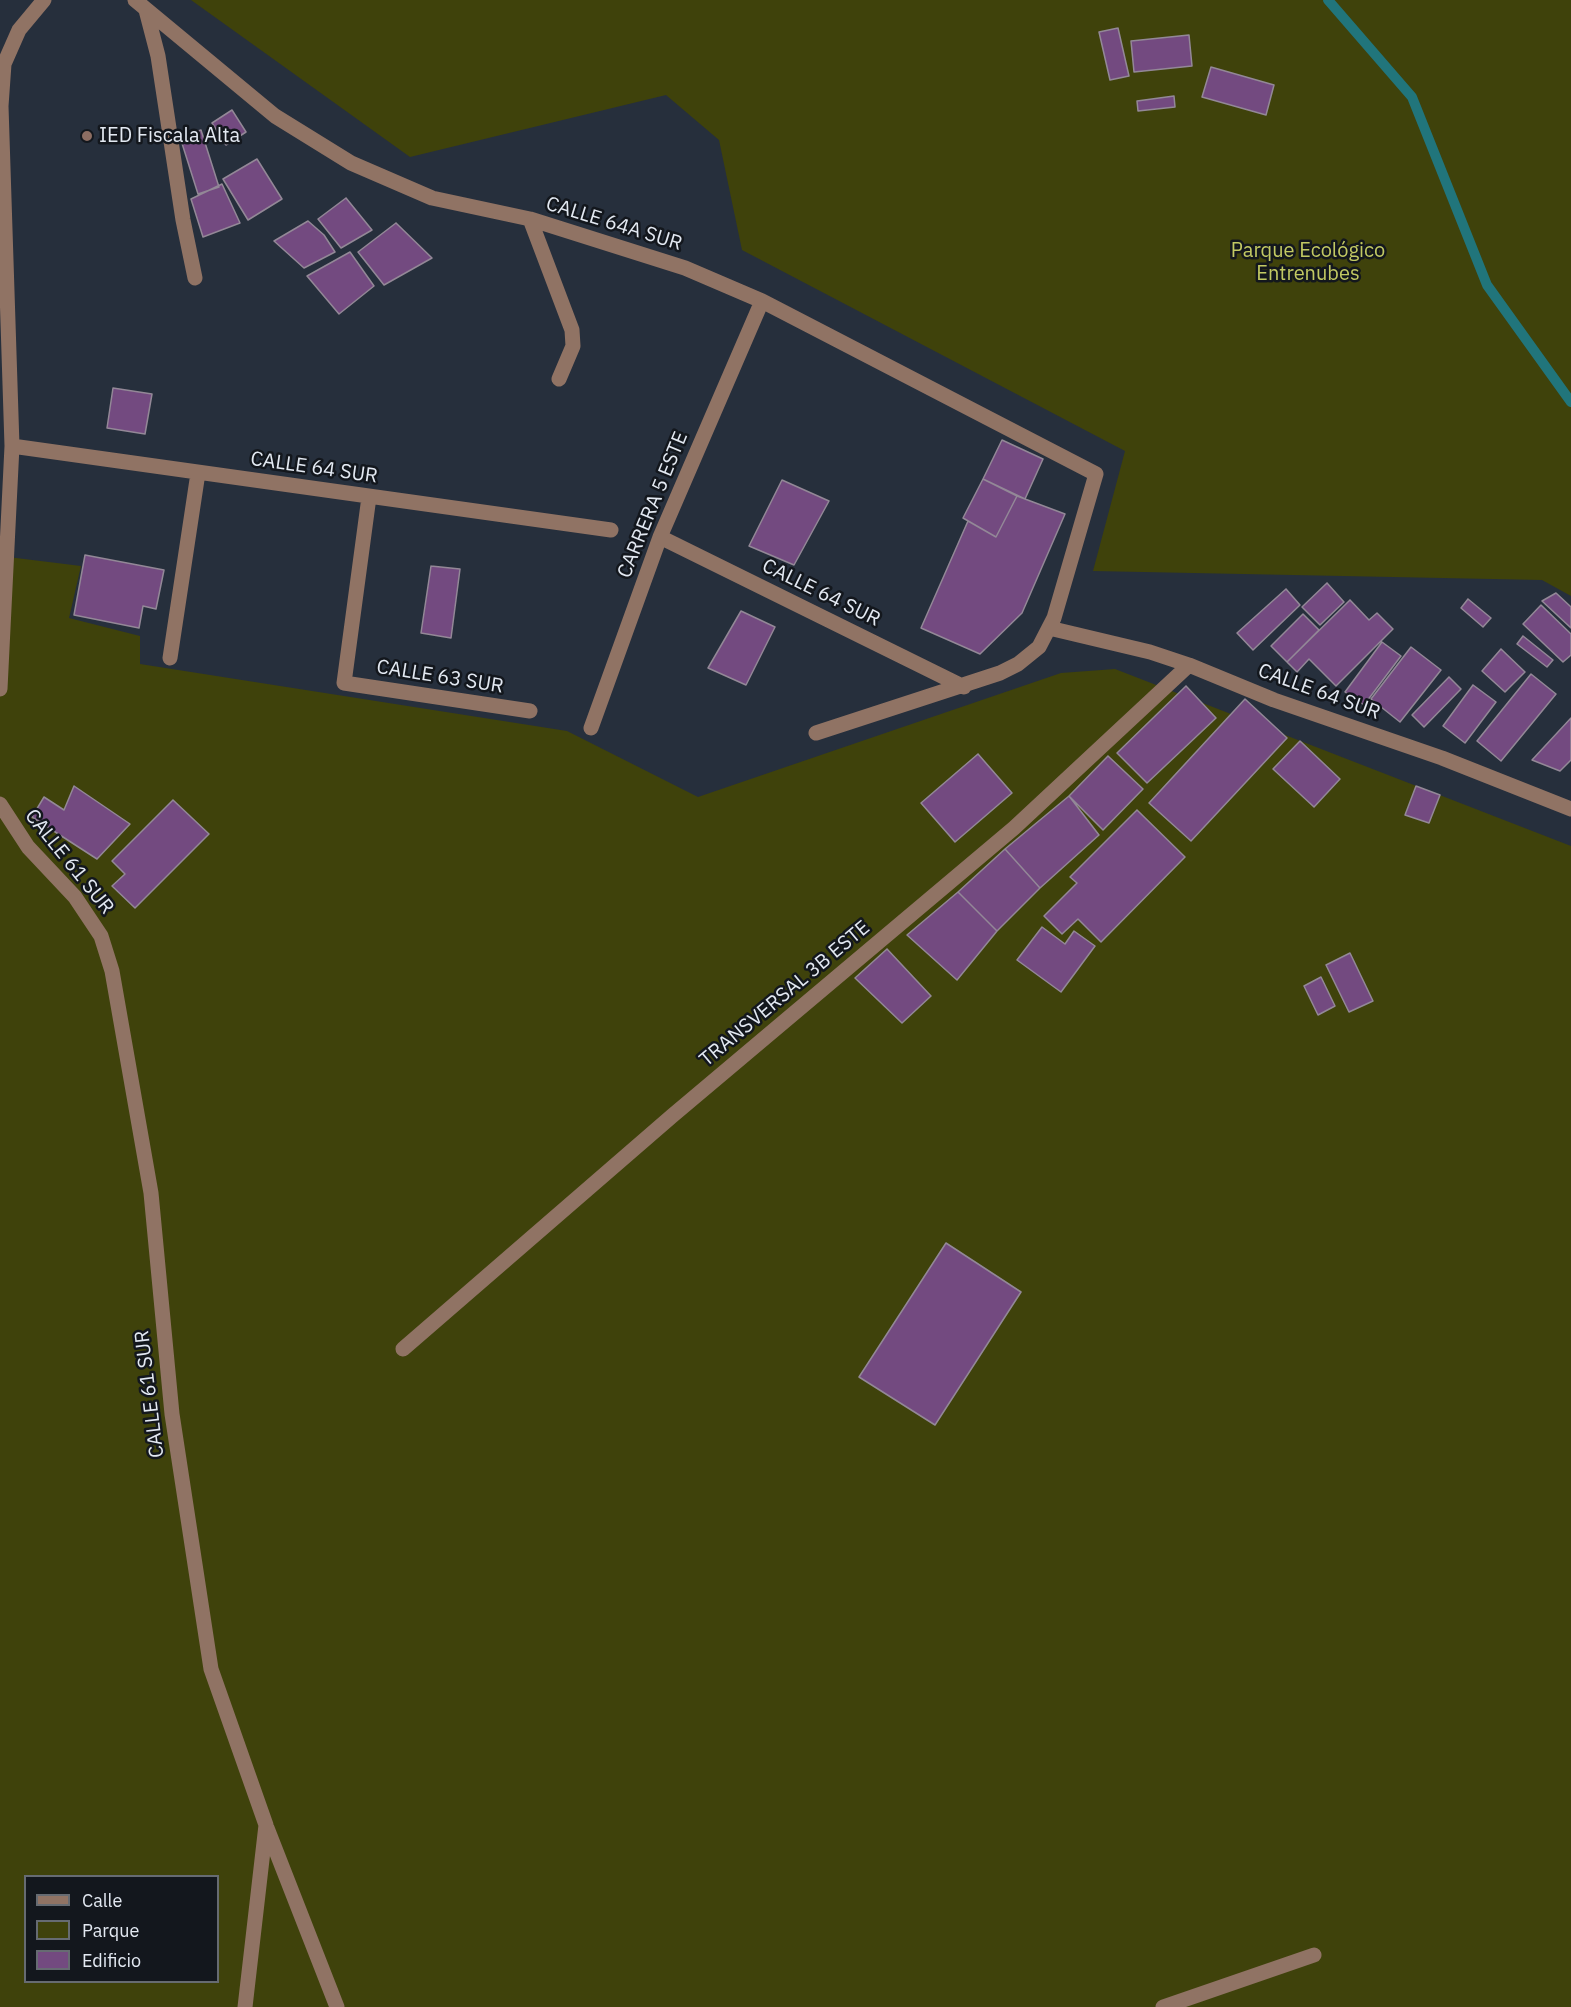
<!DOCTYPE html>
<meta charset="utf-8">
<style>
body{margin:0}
#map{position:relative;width:1571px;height:2007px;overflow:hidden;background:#262f3c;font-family:"IBM Plex Sans",sans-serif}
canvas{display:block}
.legend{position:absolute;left:24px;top:1875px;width:195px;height:108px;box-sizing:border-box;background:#13171d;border:2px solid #666b72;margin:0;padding:8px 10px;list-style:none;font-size:18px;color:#e3e9f2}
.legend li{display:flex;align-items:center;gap:12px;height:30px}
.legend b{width:30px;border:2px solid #666b72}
</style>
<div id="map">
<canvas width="1571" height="2007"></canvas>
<ul class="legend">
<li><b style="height:8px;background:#907364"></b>Calle</li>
<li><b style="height:16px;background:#3f420b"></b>Parque</li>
<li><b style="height:16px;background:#734a80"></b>Edificio</li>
</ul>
</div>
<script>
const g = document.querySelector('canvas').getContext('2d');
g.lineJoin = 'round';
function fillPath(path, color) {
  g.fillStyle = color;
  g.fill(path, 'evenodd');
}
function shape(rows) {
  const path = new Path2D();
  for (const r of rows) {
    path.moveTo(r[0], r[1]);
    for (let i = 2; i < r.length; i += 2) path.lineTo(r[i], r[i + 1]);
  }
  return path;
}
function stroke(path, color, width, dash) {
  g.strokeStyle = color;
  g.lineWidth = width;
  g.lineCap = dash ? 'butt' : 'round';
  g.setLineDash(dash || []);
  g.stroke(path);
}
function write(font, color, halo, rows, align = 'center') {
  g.font = font + ' "IBM Plex Sans",sans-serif';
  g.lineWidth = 5;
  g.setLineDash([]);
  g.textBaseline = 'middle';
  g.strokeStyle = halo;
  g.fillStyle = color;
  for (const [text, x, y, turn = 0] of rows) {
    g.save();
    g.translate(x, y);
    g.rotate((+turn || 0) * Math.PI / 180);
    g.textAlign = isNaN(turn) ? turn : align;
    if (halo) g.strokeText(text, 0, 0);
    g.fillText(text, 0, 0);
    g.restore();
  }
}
const green = shape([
 [191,0,1571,0,1571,596,1542,580,1093,571,1125,451,742,250,719,140,666,95,410,157],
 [0,556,81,566,69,618,140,636,140,664,567,731,698,797,1061,673,1115,669,1571,846,1571,2007,0,2007],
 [26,1876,218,1876,218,1982,26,1982]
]);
const stream = shape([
 [1328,0,1412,97,1487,285,1571,402]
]);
const building = shape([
 [1118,28,1129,76,1110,80,1099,32,1118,28],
 [1189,35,1192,66,1134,72,1131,41,1189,35],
 [1211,67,1274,85,1266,115,1202,97,1211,67],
 [1174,96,1175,107,1138,111,1137,101,1174,96],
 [232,110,246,132,226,145,212,123,232,110],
 [201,130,219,187,198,194,180,137,201,130],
 [257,159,282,199,248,220,223,179,257,159],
 [222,184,240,223,203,237,191,199,222,184],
 [346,198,372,230,341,248,318,219,346,198],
 [308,221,324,235,335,252,304,268,274,241,308,221],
 [396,223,432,258,384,285,358,252,396,223],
 [350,252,374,286,339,314,307,276,350,252],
 [113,388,152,394,145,434,107,428,113,388],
 [1002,440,1043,459,1025,499,983,479,1002,440],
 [983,479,1017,496,996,537,963,518,983,479],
 [782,480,829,501,794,565,749,546,782,480],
 [1017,496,1065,514,1022,613,980,654,921,628,968,521,996,537,1017,496],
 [85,555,164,570,156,609,143,606,139,628,74,615,85,555],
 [431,566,460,569,451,638,421,633,431,566],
 [1327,583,1344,602,1320,625,1302,607,1327,583],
 [1286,589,1300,605,1253,650,1237,633,1286,589],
 [1556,593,1571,607,1571,628,1542,601,1556,593],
 [1468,599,1491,618,1483,627,1461,608,1468,599],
 [1350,600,1369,620,1377,613,1393,629,1336,686,1309,659,1297,672,1287,662,1350,600],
 [1541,605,1571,634,1571,655,1563,662,1523,624,1541,605],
 [741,611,775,627,746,685,708,668,741,611],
 [1303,614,1319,630,1287,662,1271,646,1303,614],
 [1523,636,1553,660,1547,667,1517,644,1523,636],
 [1382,642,1401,656,1364,705,1345,692,1382,642],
 [1411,647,1441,670,1400,722,1371,699,1411,647],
 [1501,649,1525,672,1505,692,1482,671,1501,649],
 [1531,674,1556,694,1501,761,1477,741,1531,674],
 [1449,677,1461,689,1424,727,1412,715,1449,677],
 [1473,685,1496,702,1465,743,1443,726,1473,685],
 [1186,686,1216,718,1147,783,1117,753,1186,686],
 [1245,699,1287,738,1191,841,1149,803,1245,699],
 [1571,718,1571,760,1560,771,1532,760,1571,718],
 [1300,741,1340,779,1314,807,1273,769,1300,741],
 [978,754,1012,793,955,842,921,803,978,754],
 [1108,756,1143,789,1103,830,1069,796,1108,756],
 [74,786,130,824,97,859,32,817,44,797,64,810,74,786],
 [1416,786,1440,795,1429,823,1405,815,1416,786],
 [1069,796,1099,835,1040,888,1005,849,1069,796],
 [173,800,209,834,135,908,112,886,125,874,112,861,173,800],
 [1137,810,1185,857,1101,942,1078,919,1062,934,1044,916,1077,883,1070,877,1137,810],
 [1005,849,1040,888,997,931,958,892,1005,849],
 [958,892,997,931,957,980,907,935,958,892],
 [1042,927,1065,944,1074,931,1095,946,1061,992,1017,960,1042,927],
 [887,949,931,996,902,1023,855,978,887,949],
 [1350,953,1373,1001,1349,1012,1326,965,1350,953],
 [1321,977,1335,1006,1318,1015,1304,986,1321,977],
 [946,1243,1021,1292,935,1425,859,1377,946,1243]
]);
const minor = shape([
 [135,0,275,116,351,163,432,198,530,219,685,268,762,301,1096,474,1054,618,1039,647,1018,664,1000,673,816,733],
 [146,10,158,56,183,220,195,278],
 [530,219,572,330,573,346,559,379],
 [12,446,611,530],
 [369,497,344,683,530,711],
 [660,537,964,687],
 [1049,628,1150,652,1189,665,1274,700,1442,758,1571,809],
 [170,658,198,473],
 [0,689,12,446,1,106,4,64,19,30,44,0],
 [591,728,660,537,762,301],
 [0,804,28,847,75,897,101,936,112,971,151,1193,172,1414,211,1669,266,1825,245,2007],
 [403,1349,672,1116,1014,828,1189,665],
 [267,1828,337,2007],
 [1163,2007,1314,1955]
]);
const markers = [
 [87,136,6,"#8d6e63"]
];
const poiNames = [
 ["IED Fiscala Alta",99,136]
];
const streetNames = [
 ["CALLE 64A SUR",614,224,17],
 ["CALLE 64 SUR",314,468,8],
 ["CARRERA 5 ESTE",653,505,-68],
 ["CALLE 64 SUR",821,593,26],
 ["CALLE 63 SUR",440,677,9],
 ["CALLE 64 SUR",1319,692,20],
 ["CALLE 61 SUR",69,862,51],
 ["TRANSVERSAL 3B ESTE",785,994,-40],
 ["CALLE 61 SUR",150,1394,-97]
];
const parkNames = [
 ["Parque Ecológico",1308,251],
 ["Entrenubes",1308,274]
];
fillPath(green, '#3f420b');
stroke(stream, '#21757b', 10);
fillPath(building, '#734a80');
stroke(building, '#938897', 1.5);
stroke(minor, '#907364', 15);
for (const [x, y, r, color] of markers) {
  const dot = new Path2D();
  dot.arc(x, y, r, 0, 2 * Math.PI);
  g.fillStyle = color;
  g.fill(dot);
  stroke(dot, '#13171d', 2);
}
write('20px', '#e3e9f2', '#13171d', poiNames, 'left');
write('20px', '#e3e9f2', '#13171d', streetNames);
write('20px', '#c2c963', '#13171d', parkNames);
</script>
